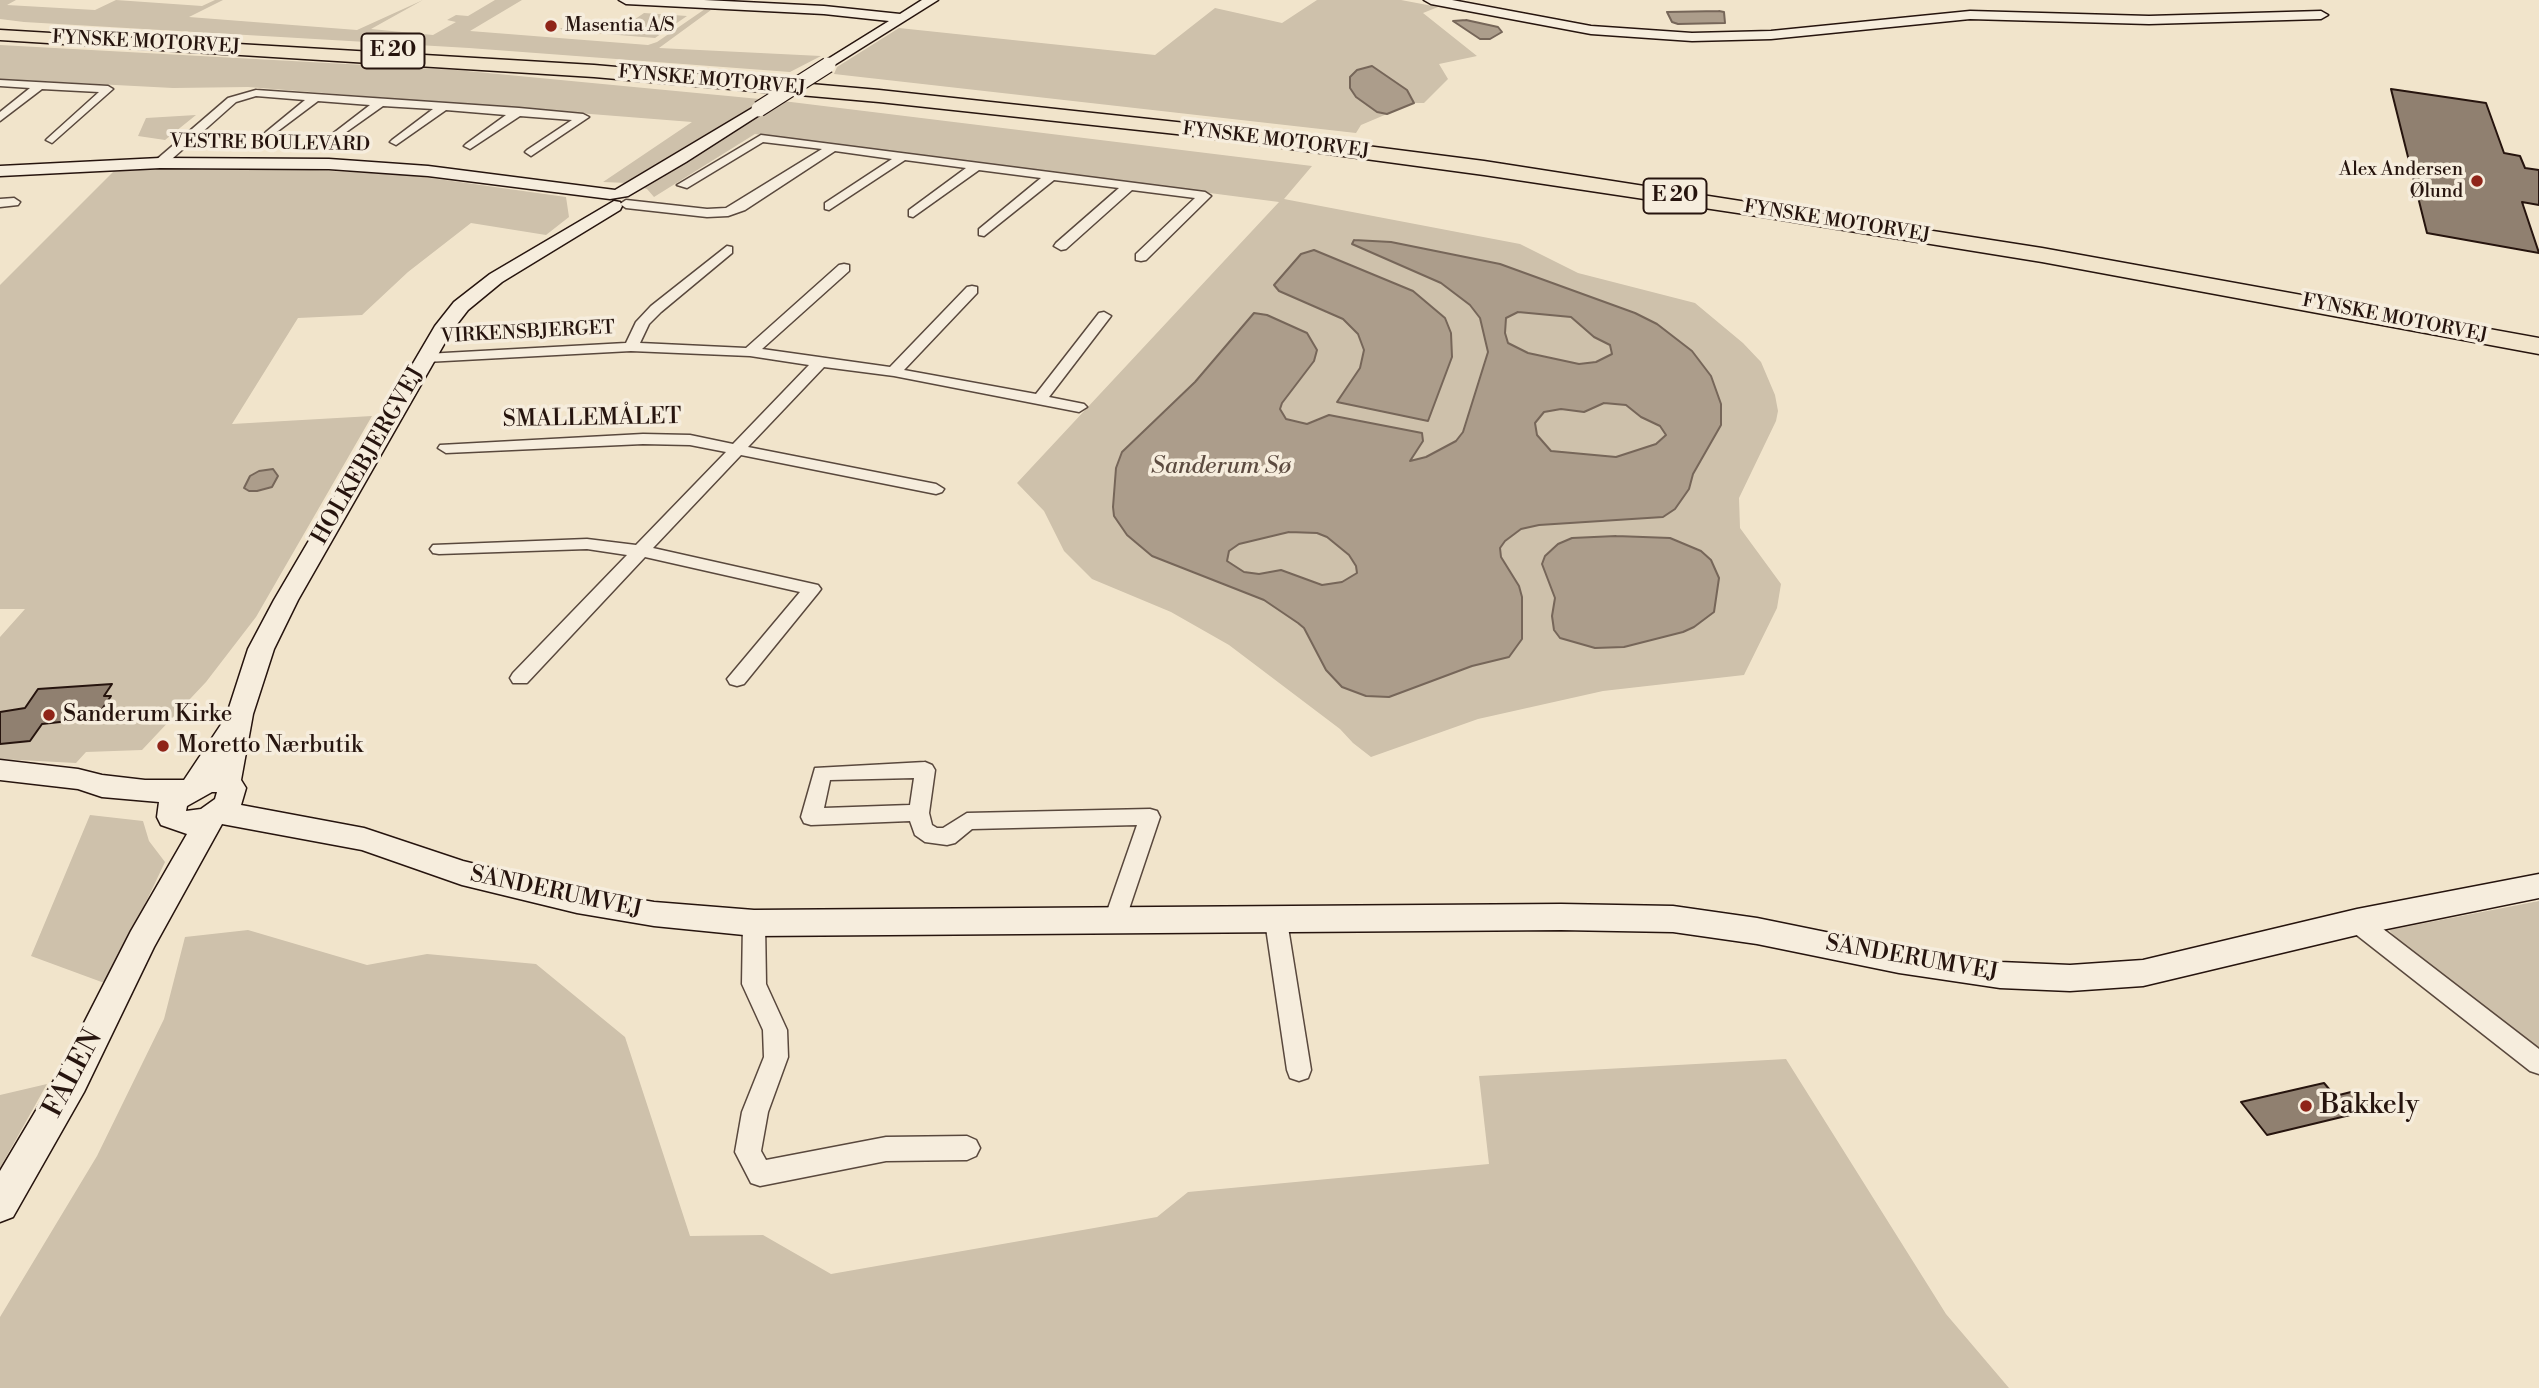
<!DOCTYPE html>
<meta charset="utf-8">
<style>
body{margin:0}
canvas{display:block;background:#f1e4cb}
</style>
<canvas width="2539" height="1388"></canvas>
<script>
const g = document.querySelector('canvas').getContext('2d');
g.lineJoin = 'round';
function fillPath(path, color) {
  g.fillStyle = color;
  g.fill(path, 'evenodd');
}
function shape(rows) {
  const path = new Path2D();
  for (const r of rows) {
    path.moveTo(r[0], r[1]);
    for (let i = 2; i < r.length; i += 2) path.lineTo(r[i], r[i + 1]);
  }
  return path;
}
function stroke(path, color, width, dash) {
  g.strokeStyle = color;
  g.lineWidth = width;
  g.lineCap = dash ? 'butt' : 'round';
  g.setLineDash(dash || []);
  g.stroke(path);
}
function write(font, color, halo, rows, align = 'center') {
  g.font = font + ' "Libre Bodoni",serif';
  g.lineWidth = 7;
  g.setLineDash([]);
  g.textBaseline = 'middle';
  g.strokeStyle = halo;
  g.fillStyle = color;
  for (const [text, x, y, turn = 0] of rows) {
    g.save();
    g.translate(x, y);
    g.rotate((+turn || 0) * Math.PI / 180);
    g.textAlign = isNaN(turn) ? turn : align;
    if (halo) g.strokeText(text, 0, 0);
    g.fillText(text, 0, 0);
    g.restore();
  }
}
const green = shape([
 [0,0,16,0,7,5,95,10,116,0,202,6,215,0,223,0,189,17,357,30,423,0,371,29,433,35,456,22,447,20,456,15,468,16,495,0,522,0,470,31,648,45,657,42,705,9,711,10,659,48,821,56,790,72,469,48,24,22,0,19],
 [1317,0,1401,0,1438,7,1423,13,1477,56,1439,64,1448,79,1424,103,1414,103,1407,90,1372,66,1350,77,1350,88,1356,97,1377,112,1387,114,1361,125,1356,133,834,74,837,67,899,28,1155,55,1215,8,1282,23],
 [644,13,687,16,655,38,570,31,565,33,560,28,618,30,627,27,625,26],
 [0,45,456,70,791,102,1312,166,1284,199,1520,244,1578,273,1695,303,1743,343,1761,362,1775,395,1778,411,1776,421,1739,498,1740,528,1781,584,1777,608,1744,675,1603,691,1478,719,1371,757,1353,743,1340,729,1229,645,1171,612,1092,579,1064,551,1044,511,1017,483,1279,202,755,134,654,197,647,189,628,183,603,182,692,122,248,87,173,88,0,79],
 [196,115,165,140,138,136,146,118],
 [272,168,409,175,566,197,569,217,546,235,471,223,408,272,362,315,298,318,232,424,372,416,256,617,206,682,142,750,86,752,76,763,0,759,0,637,25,609,0,609,0,285,116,169],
 [90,815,143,821,149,841,165,862,107,984,31,956],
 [2539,901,2539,1060,2435,983,2389,930],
 [248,930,367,965,427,954,536,964,625,1037,690,1236,763,1235,831,1274,1157,1217,1188,1192,1489,1164,1479,1076,1786,1059,1946,1314,2009,1388,0,1388,0,1317,97,1156,164,1019,185,937],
 [47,1084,0,1168,0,1095]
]);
const water = shape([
 [1719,11,1724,12,1725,23,1678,24,1672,22,1667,12,1719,11],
 [1466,20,1498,27,1502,32,1490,39,1480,39,1453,21,1466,20],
 [1372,66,1407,90,1414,103,1387,114,1377,112,1356,97,1350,88,1350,77,1357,70,1372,66],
 [1354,240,1391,242,1500,264,1635,313,1657,324,1692,351,1711,376,1721,404,1721,425,1693,474,1689,489,1675,509,1663,517,1539,525,1521,529,1505,541,1500,548,1501,557,1519,586,1522,597,1522,639,1509,657,1472,666,1389,697,1366,696,1342,687,1326,670,1304,628,1298,623,1264,600,1152,556,1127,535,1114,516,1113,507,1116,468,1122,452,1195,382,1254,313,1267,315,1307,333,1317,350,1314,361,1282,403,1280,409,1286,419,1307,424,1329,415,1422,433,1423,441,1410,461,1426,457,1456,441,1463,432,1488,352,1480,318,1470,305,1441,283,1352,244,1354,240],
 [1518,312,1571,317,1594,337,1610,345,1612,354,1596,362,1579,364,1528,353,1508,343,1505,333,1506,318,1518,312],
 [1604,403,1626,405,1641,417,1660,426,1666,435,1656,444,1616,457,1551,451,1537,435,1535,423,1544,412,1561,409,1584,412,1604,403],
 [1289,532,1317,533,1327,537,1349,555,1356,566,1357,573,1342,582,1322,585,1281,570,1259,574,1244,572,1227,561,1229,551,1239,544,1289,532],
 [1314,250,1413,291,1445,318,1451,333,1452,357,1428,421,1337,402,1360,368,1364,350,1358,334,1343,319,1279,291,1274,285,1301,254,1314,250],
 [273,469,278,476,272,487,257,491,249,491,244,488,250,476,259,471,273,469],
 [1616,536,1670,538,1701,551,1711,560,1719,578,1714,612,1694,627,1683,632,1624,647,1595,648,1560,638,1554,630,1552,616,1555,598,1542,564,1545,556,1558,544,1572,538,1616,536]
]);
const building = shape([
 [2391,89,2486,103,2504,153,2520,156,2525,168,2539,170,2539,205,2522,202,2539,253,2427,233,2391,89],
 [112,684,104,696,111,696,96,718,42,724,30,741,0,744,0,712,25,708,38,689,112,684],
 [2324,1083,2335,1096,2355,1091,2371,1110,2267,1135,2241,1102,2324,1083]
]);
const street = shape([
 [0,80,108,86,113,89,52,143,46,140,48,138,99,92,42,89,0,121,0,112,30,88,0,86,0,80],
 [256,90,519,108,583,114,589,117,531,156,525,152,527,150,572,120,520,116,470,149,464,146,466,144,506,115,446,110,396,145,390,142,392,140,433,109,383,106,335,140,329,137,331,135,370,105,318,101,270,137,264,134,266,132,305,100,256,96,236,102,164,166,156,166,156,160,228,98,256,90],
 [761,135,1205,192,1211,196,1146,260,1141,261,1136,260,1136,254,1195,198,1132,190,1066,249,1061,250,1054,246,1056,243,1119,188,1054,180,984,236,979,235,979,229,1041,178,979,170,913,217,909,216,909,210,966,168,905,160,829,210,825,209,825,203,892,159,835,151,745,210,728,216,707,217,626,208,620,204,626,200,707,209,726,208,822,149,763,142,687,188,677,185,761,135],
 [14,198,20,202,18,205,0,207,0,199,14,198],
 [727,246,732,247,732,253,661,312,649,324,640,343,746,348,839,265,844,264,849,265,849,271,762,349,890,367,967,287,972,286,977,287,977,293,904,370,1036,394,1099,313,1104,312,1111,316,1049,397,1084,404,1087,407,1079,412,894,376,824,367,748,447,936,484,944,489,942,492,936,494,741,455,653,548,818,585,821,589,818,593,744,684,737,686,730,684,727,679,800,592,645,557,527,683,513,683,510,678,513,673,627,555,587,549,439,554,433,553,430,549,433,545,587,539,636,545,726,452,690,445,643,444,446,453,438,448,440,445,643,434,690,435,733,444,809,365,750,356,631,351,426,362,419,358,426,354,626,343,636,322,651,306,727,246],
 [925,762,932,765,935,770,929,813,932,825,937,828,943,828,967,813,1150,809,1157,811,1160,817,1123,927,1115,929,1107,927,1104,920,1137,825,972,829,955,843,947,845,925,842,915,835,910,821,811,825,804,823,801,817,815,768,925,762],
 [914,778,910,805,824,808,830,780,914,778],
 [1276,912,1284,914,1287,921,1311,1070,1308,1078,1299,1081,1290,1078,1287,1070,1265,921,1268,914,1276,912],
 [2357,913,2365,915,2539,1049,2539,1074,2530,1071,2349,929,2346,922,2349,915,2357,913],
 [754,914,762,916,765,923,766,984,787,1030,788,1057,768,1112,761,1151,766,1160,886,1137,967,1136,976,1140,980,1148,976,1156,967,1160,886,1161,760,1186,751,1183,735,1152,742,1112,764,1057,763,1030,742,984,743,923,746,916,754,914]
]);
const secondary = shape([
 [619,0,704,0,824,6,900,14,922,0,938,0,828,69,823,68,823,62,889,21,824,14,626,4,619,0],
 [1424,0,1452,0,1591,26,1692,33,1771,31,1970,11,2149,16,2321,11,2328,15,2321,19,2149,24,1970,19,1771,39,1692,41,1591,34,1431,4,1424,0],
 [759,104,764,106,767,109,764,112,686,162,628,196,610,199,428,176,329,169,160,168,0,176,0,166,160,158,329,159,428,166,615,190,759,104],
 [614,201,620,202,622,206,620,210,502,282,468,310,451,332,298,600,274,649,253,714,241,780,246,788,241,805,364,828,463,861,577,889,654,902,754,910,1561,904,1673,906,1757,918,1899,947,2000,962,2070,965,2143,960,2357,909,2539,874,2539,898,2357,935,2143,986,2070,991,2000,988,1899,973,1757,944,1673,932,1561,930,754,936,654,926,577,913,462,885,362,850,222,824,154,947,84,1092,13,1217,0,1222,0,1171,60,1070,131,931,187,834,161,825,157,817,159,802,102,797,78,789,0,780,0,760,78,769,102,775,145,780,184,780,226,717,248,649,274,600,435,326,454,302,490,274,614,201],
 [212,792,217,792,215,799,201,809,186,811,187,806,212,792]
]);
const highway = shape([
 [0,30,594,65,879,90,1195,124,1484,161,2042,248,2539,338,2539,354,2042,262,1751,215,1484,175,1195,136,879,102,594,77,0,40,0,30]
]);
const secondaryBridge = shape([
 [759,109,828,65]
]);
const markers = [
 [551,26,7,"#8f2418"],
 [2477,181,7,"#8f2418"],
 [49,715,7,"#8f2418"],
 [163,746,7,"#8f2418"],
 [2306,1106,7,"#8f2418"]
];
const farPoinames = [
 ["Masentia A/S",565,26],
 ["Alex Andersen",2463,170,"right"],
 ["Ølund",2463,192,"right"]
];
const farStreetnames = [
 ["FYNSKE MOTORVEJ",146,43,3],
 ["FYNSKE MOTORVEJ",712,81,5],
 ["FYNSKE MOTORVEJ",1276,141,7],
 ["VESTRE BOULEVARD",270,144,1],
 ["FYNSKE MOTORVEJ",1837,222,9],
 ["FYNSKE MOTORVEJ",2395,319,11],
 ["VIRKENSBJERGET",528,333,-3]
];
const shields = [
 [393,51,63],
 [1675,196,63]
];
const shieldNames = [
 ["E 20",393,51],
 ["E 20",1675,196]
];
const streetNames = [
 ["SMALLEMÅLET",592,419,-1],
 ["HOLKEBJERGVEJ",369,456,-60],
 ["SANDERUMVEJ",556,893,12],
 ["SANDERUMVEJ",1912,959,10]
];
const poiNames = [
 ["Sanderum Kirke",63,715],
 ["Moretto Nærbutik",177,746]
];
const waterNames = [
 ["Sanderum Sø",1221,467]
];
const nearStreetnames = [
 ["FALEN",74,1074,-62]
];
const nearPoinames = [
 ["Bakkely",2320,1106]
];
fillPath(green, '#cec1ab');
fillPath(water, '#ac9d8b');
stroke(water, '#766659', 2);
fillPath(building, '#908070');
stroke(building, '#26140e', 2);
stroke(street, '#59483d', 3);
stroke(secondary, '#26140e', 3);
stroke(highway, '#26140e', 3);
fillPath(street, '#f6eddd');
fillPath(secondary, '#f6eddd');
fillPath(highway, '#f1e4cb');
stroke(secondaryBridge, '#26140e', 17, []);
stroke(secondaryBridge, '#f6eddd', 15);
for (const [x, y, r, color] of markers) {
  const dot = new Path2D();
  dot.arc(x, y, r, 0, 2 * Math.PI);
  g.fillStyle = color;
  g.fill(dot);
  stroke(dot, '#f6eddd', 2.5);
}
write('19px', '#26140e', '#f6eddd', farPoinames, 'left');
write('19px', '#26140e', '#f6eddd', farStreetnames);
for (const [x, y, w] of shields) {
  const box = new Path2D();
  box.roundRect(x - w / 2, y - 17.5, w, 35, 5);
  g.fillStyle = '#f6eddd';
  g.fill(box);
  stroke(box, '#26140e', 2);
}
write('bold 21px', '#26140e', null, shieldNames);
write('23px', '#26140e', '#f6eddd', streetNames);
write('23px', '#26140e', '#f6eddd', poiNames, 'left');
write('italic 24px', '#5c4b40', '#f6eddd', waterNames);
write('28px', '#26140e', '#f6eddd', nearStreetnames);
write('28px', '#26140e', '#f6eddd', nearPoinames, 'left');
</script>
